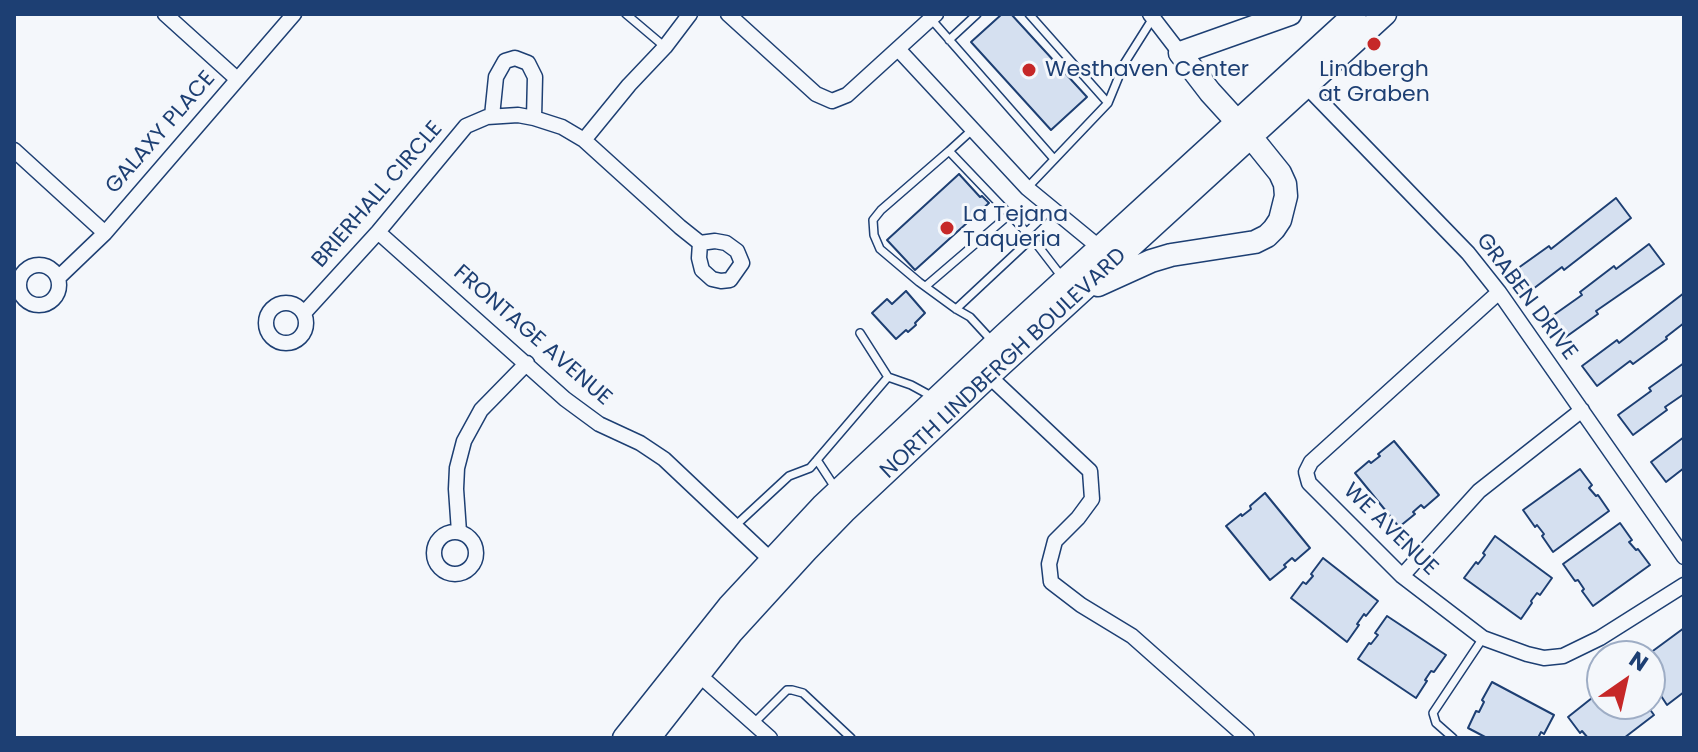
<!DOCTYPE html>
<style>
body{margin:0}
#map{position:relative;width:1698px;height:752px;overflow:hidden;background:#f4f7fb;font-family:Poppins,sans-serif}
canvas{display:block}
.frame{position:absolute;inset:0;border:16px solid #1d3f73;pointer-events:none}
.north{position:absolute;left:1586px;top:640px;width:80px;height:80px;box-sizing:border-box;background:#f4f7fb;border:2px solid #9eadc5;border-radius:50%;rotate:34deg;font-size:22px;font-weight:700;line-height:32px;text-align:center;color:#1d3f73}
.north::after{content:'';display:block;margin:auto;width:28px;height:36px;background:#c62828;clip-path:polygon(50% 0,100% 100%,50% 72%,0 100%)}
</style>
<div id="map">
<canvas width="1698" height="752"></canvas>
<div class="frame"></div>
<div class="north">N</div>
</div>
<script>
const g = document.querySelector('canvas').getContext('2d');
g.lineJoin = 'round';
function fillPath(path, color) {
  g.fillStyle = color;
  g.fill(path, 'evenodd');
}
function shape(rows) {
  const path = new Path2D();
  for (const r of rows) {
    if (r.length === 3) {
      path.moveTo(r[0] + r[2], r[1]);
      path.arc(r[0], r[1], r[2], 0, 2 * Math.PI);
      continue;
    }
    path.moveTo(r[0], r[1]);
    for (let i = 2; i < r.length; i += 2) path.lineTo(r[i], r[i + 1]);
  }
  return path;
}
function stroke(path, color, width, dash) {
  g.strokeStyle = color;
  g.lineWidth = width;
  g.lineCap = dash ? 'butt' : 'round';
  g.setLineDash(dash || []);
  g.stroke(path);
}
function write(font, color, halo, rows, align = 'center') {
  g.font = font + ' Poppins,sans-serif';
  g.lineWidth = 6;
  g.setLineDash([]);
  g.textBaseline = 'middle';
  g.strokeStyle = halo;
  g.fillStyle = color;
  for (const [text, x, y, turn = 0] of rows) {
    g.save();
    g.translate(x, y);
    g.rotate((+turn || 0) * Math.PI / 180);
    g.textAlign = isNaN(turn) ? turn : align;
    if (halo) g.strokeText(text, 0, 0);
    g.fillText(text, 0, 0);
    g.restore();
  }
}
const building = shape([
 [1002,14,1011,14,1087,97,1051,130,971,42,1002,14],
 [959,174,980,197,982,196,989,203,915,270,887,240,959,174],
 [1616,198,1631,218,1564,270,1562,267,1529,292,1514,271,1549,246,1551,249,1616,198],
 [1649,244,1664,264,1596,311,1598,314,1563,339,1548,319,1582,295,1580,292,1614,266,1616,269,1649,244],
 [906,291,925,313,915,323,916,325,908,332,906,330,896,339,872,313,887,299,892,304,906,291],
 [1684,293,1684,323,1666,337,1667,339,1633,364,1630,361,1597,386,1582,366,1617,340,1619,343,1684,293],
 [1684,363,1684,394,1665,407,1667,410,1633,435,1618,415,1651,391,1649,388,1684,363],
 [1684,437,1684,468,1666,482,1651,462,1684,437],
 [1394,441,1439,495,1424,508,1421,505,1413,512,1415,514,1399,527,1355,473,1369,461,1371,463,1380,456,1378,454,1394,441],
 [1580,469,1592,485,1589,488,1596,496,1598,495,1609,511,1553,552,1542,536,1544,534,1537,525,1535,527,1523,510,1580,469],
 [1265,493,1310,548,1295,561,1292,558,1284,565,1286,567,1270,580,1226,526,1241,514,1242,516,1251,509,1250,506,1265,493],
 [1620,523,1632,540,1629,542,1636,550,1638,549,1650,565,1593,606,1582,591,1584,589,1578,580,1575,581,1563,564,1620,523],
 [1495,536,1552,578,1540,595,1537,593,1531,601,1532,603,1521,619,1464,578,1476,562,1478,564,1485,555,1483,553,1495,536],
 [1323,558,1378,601,1366,616,1364,614,1357,624,1359,625,1347,642,1291,598,1303,582,1306,584,1313,576,1311,574,1323,558],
 [1387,616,1446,655,1434,672,1431,671,1425,680,1427,681,1416,698,1358,659,1369,643,1371,644,1378,635,1375,633,1387,616],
 [1684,628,1684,692,1667,705,1650,679,1650,656,1646,656,1684,628],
 [1492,682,1554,715,1544,734,1541,732,1538,738,1487,738,1468,728,1476,711,1479,712,1484,702,1482,700,1492,682],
 [1602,690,1602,704,1646,704,1654,715,1624,738,1588,738,1582,731,1580,733,1568,717,1602,690]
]);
const service = shape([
 [626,14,665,47],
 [931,19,1054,159],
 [949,40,977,14],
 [1108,103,1124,64,1153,18],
 [972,130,949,151,1032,238,1062,277],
 [949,151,881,210,873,220,874,235,880,249,919,282,956,309,970,317,993,342],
 [1027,188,1108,103,1029,14],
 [1027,232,1051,209],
 [926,286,1010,214],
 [956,309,1032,238],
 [888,377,911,385,933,397],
 [817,460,836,489],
 [735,526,789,476,810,468,888,377,860,333],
 [754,723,787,690,792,690,803,693,851,738],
 [1453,738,1436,723,1433,713,1483,638]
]);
const minor = shape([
 [165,14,237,79],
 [728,14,816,94,832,101,847,95,936,14],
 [1150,14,1180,53],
 [898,49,1027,188,1100,248],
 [1306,86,1468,253,1499,292,1684,557],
 [492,116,496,77,505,61,515,58,528,63,535,77,534,118],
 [584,140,629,85,665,47,690,14],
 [14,150,105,233],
 [378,232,565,399,599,424,640,443,664,459,771,560],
 [39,285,20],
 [58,278,105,233,294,14],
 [1499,292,1311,462,1306,472,1309,483,1402,576,1483,638,1527,654,1544,658,1563,656,1600,638,1684,585],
 [286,323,20],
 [304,313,378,232,466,126,487,117,518,115,534,118,562,127,584,140,680,227,700,243,715,241,726,243,737,251,742,263,730,280,721,281,712,279,702,270,699,258,700,243],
 [989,376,1090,471,1092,499,1078,518,1055,541,1049,564,1051,582,1081,605,1132,636,1247,738],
 [455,553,21],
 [459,532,456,489,457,468,464,441,481,410,527,363],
 [1402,576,1479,491,1582,410],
 [698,674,770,738]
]);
const trunk = shape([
 [1098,285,1151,261,1171,255,1255,242,1267,236,1274,229,1280,220,1286,196,1285,184,1280,173,1251,137,1210,92,1180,53,1290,14],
 [624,738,729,606,823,505,1004,335,1355,14],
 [649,738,732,632,806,551,844,512,989,376,1385,14]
]);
const markers = [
 [1374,44,8,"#c62828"],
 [1029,70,8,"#c62828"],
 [947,228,8,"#c62828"]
];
const poiNames = [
 ["Westhaven Center",1045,70],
 ["Lindbergh",1374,70,"center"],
 ["at Graben",1374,95,"center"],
 ["La Tejana",963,215],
 ["Taqueria",963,240]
];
const streetNames = [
 ["GALAXY PLACE",161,133,-49],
 ["BRIERHALL CIRCLE",378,195,-49],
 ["GRABEN DRIVE",1526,297,53],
 ["FRONTAGE AVENUE",532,336,41],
 ["NORTH LINDBERGH BOULEVARD",1004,364,-43],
 ["WE AVENUE",1390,530,44]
];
fillPath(building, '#d5e0f0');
stroke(building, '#1d3f73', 2);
stroke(service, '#1d3f73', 10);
stroke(minor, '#1d3f73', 17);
stroke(trunk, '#1d3f73', 25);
stroke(service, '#f4f7fb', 7);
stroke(minor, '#f4f7fb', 14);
stroke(trunk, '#f4f7fb', 22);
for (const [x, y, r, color] of markers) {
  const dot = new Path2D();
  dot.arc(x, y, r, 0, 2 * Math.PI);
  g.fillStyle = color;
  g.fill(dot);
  stroke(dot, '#f4f7fb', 3);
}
write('22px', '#1d3f73', '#f4f7fb', poiNames, 'left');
write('22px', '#1d3f73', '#f4f7fb', streetNames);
</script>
